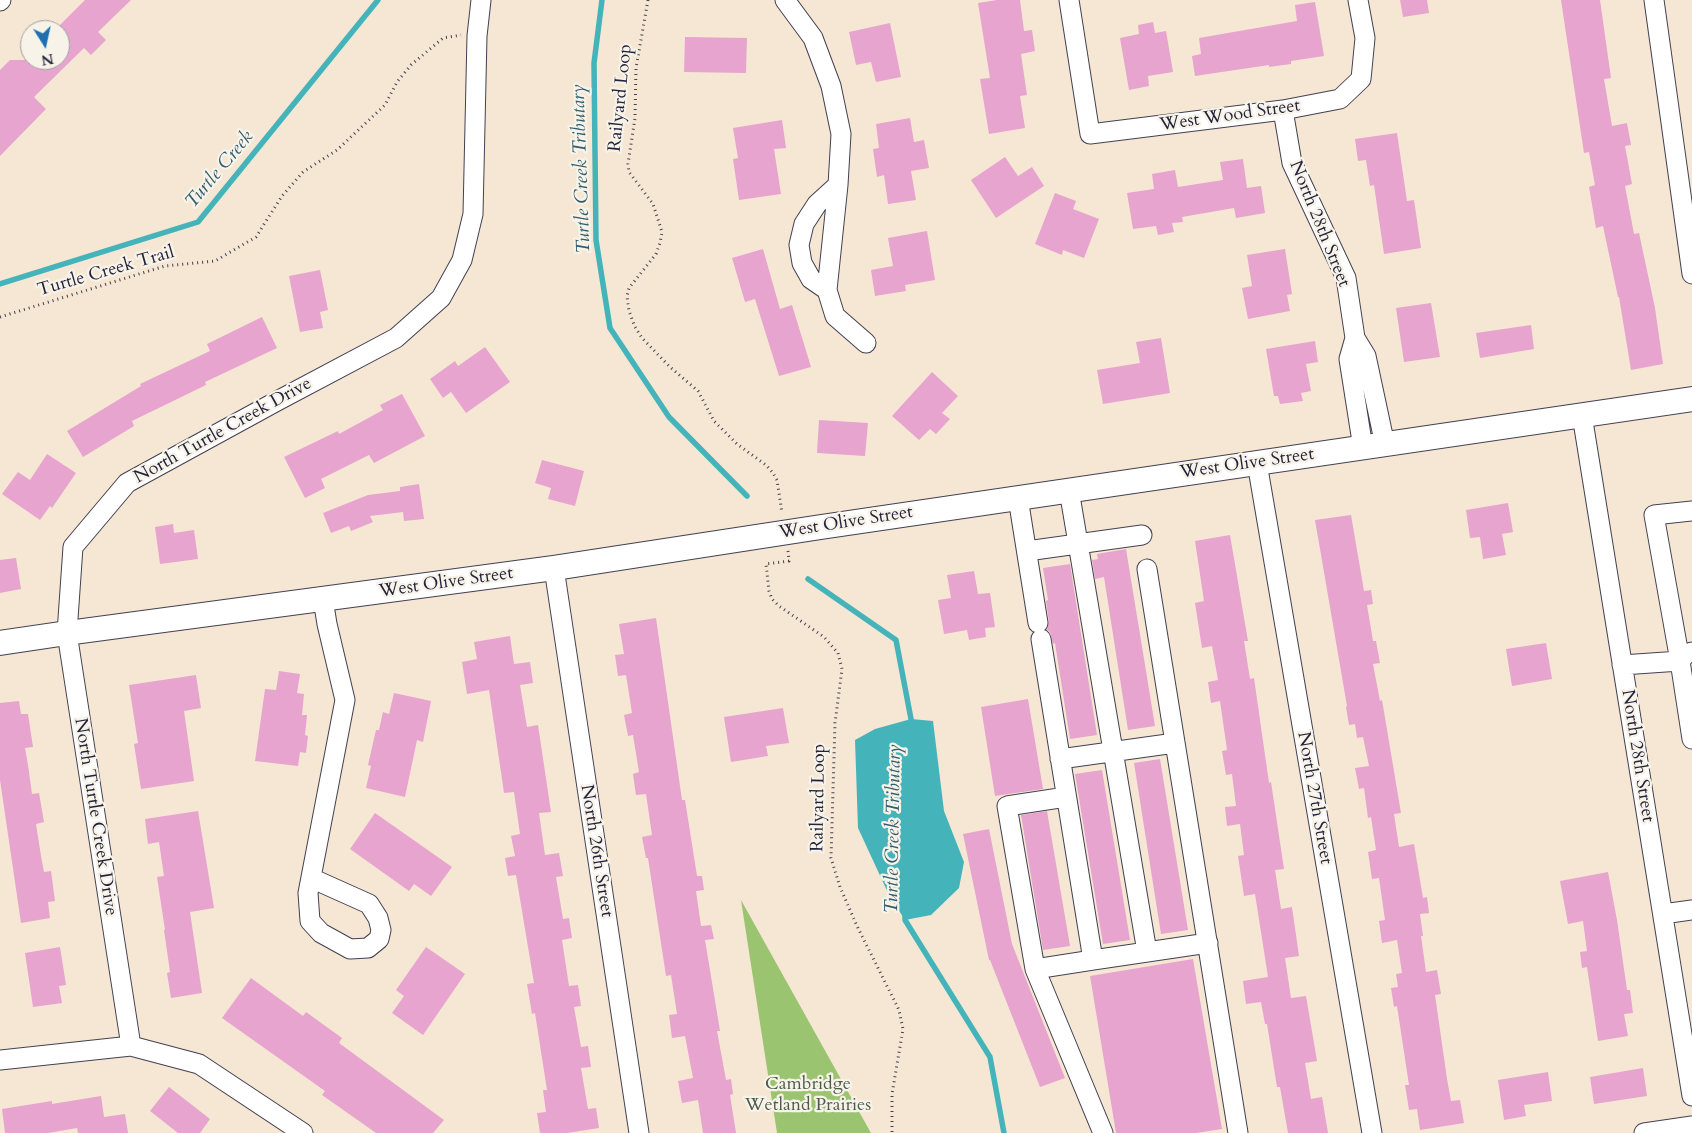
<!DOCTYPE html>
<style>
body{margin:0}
#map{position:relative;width:1692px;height:1133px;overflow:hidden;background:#f5e7d3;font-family:Cardo,serif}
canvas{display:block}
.north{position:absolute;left:20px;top:20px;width:50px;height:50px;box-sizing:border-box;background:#f7f3e8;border:1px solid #a29fa3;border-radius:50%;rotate:170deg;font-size:14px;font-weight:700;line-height:20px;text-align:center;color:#22223b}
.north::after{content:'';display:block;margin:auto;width:18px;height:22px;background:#1f6fb2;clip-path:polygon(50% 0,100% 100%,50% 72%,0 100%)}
</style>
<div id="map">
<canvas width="1692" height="1133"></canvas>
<div class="north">N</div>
</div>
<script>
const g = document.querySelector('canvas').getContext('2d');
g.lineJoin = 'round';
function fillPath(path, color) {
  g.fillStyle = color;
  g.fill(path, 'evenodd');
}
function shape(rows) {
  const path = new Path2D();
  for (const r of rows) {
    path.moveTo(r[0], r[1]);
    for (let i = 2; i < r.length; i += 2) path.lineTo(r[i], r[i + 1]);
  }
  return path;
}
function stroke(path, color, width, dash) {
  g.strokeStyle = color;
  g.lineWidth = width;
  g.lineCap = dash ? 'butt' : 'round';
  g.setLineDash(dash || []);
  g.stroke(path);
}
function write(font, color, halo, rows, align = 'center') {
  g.font = font + ' Cardo,serif';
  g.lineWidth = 4.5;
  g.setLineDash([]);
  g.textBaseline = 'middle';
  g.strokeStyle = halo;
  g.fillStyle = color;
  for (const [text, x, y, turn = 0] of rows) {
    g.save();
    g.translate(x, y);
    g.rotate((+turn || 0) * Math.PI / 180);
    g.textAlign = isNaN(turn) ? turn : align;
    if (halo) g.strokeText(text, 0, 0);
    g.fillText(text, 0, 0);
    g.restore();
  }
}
const green = shape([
 [741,900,871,1133,777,1133]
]);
const water = shape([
 [911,719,933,721,944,811,964,862,959,888,931,915,905,920,889,895,858,828,855,740,875,729]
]);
const stream = shape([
 [602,0,594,63,596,240,610,328,669,417,747,496],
 [0,284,198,222,378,0],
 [808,579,896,640,911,719,911,726],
 [905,913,905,920,990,1057,1004,1133]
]);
const building = shape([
 [85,0,131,0,98,32,106,40,91,55,84,48,34,97,46,109,0,156,0,70,10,60,60,60,60,25],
 [997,0,1020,0,1024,31,1032,30,1035,51,1021,54,1027,95,1020,96,1025,128,989,134,980,79,990,78,978,3],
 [1400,0,1427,0,1429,13,1403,17],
 [1561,0,1600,0,1611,78,1604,79,1612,126,1627,123,1631,145,1625,146,1632,184,1625,186,1634,234,1639,233,1655,308,1663,364,1631,370,1619,297,1618,297,1603,226,1596,228,1589,187,1595,185,1589,152,1584,153],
 [1315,2,1324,56,1291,61,1291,64,1269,67,1269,65,1195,76,1192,56,1201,54,1199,38,1297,21,1295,5],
 [1153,22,1155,33,1166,31,1173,72,1148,76,1149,86,1129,90,1120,38,1139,34,1138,25],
 [890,23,901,77,876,82,871,62,856,65,849,32],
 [685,37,747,38,746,73,684,72],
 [910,118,914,142,924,140,929,168,911,171,916,200,888,204,884,175,877,177,873,149,879,148,876,124],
 [782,120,786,148,774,149,781,194,739,200,733,159,738,158,733,128],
 [1397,133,1407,201,1414,200,1421,248,1384,254,1374,185,1370,186,1366,160,1358,161,1355,139],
 [1005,157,1018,176,1032,167,1044,186,996,218,971,180],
 [1243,159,1247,188,1261,186,1265,213,1236,218,1234,208,1182,217,1183,222,1172,223,1174,232,1158,235,1156,226,1133,229,1127,193,1154,189,1152,174,1175,170,1178,187,1223,180,1220,162],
 [1055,193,1076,201,1073,209,1099,219,1084,258,1063,250,1062,255,1035,244],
 [927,231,935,280,905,285,906,291,875,296,871,270,893,266,888,238],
 [763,249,780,309,792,305,811,367,779,376,755,299,745,302,732,258],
 [1285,249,1292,294,1287,295,1290,311,1248,319,1242,288,1252,286,1247,255],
 [320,270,328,310,320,312,323,328,300,332,289,276],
 [1431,303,1440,357,1404,362,1396,308],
 [262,317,277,348,205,382,206,385,132,421,134,426,83,457,67,431,141,386,140,384,210,351,207,344],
 [1531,325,1534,349,1480,358,1476,333],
 [1161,338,1170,393,1103,404,1097,370,1140,363,1136,342],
 [1315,341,1318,362,1306,364,1311,391,1301,393,1303,401,1280,404,1278,396,1274,396,1266,349],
 [485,347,510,382,466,413,451,392,443,398,430,379,455,361,458,366],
 [932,372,958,396,942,413,950,419,936,434,930,429,919,440,892,416],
 [402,394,425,436,374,463,369,455,321,479,325,488,305,498,284,457,338,431,339,434,383,410,380,405],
 [819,420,868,423,865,456,817,453],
 [47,454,76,473,52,508,50,506,40,520,2,494,18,472,30,480],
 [542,460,584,471,575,506,548,499,551,488,535,483],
 [419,484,424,519,404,521,403,512,370,516,373,522,351,531,349,526,331,533,323,513,368,495,400,491,400,487],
 [1508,503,1513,532,1502,534,1506,555,1483,559,1480,537,1470,538,1466,510],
 [1351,515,1364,591,1371,590,1373,604,1367,605,1373,641,1376,641,1380,663,1373,664,1380,701,1382,700,1401,813,1394,814,1399,847,1414,844,1423,898,1427,897,1429,913,1420,914,1423,936,1421,936,1426,972,1437,970,1441,994,1435,995,1447,1079,1451,1101,1460,1100,1464,1123,1420,1130,1417,1109,1409,1110,1405,1085,1409,1085,1397,1006,1394,1007,1391,988,1398,987,1396,974,1402,973,1397,940,1382,943,1379,921,1385,920,1379,878,1372,879,1368,852,1376,850,1371,817,1368,818,1364,788,1359,789,1355,768,1369,766,1363,737,1357,738,1355,724,1349,725,1346,707,1347,706,1315,520],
 [173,524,174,533,194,530,198,559,160,564,155,527],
 [1230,535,1248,641,1244,641,1250,679,1254,678,1269,783,1271,782,1284,869,1275,870,1281,909,1292,907,1299,956,1285,958,1291,998,1306,996,1317,1061,1305,1063,1311,1099,1322,1097,1328,1133,1288,1133,1280,1087,1277,1087,1267,1024,1265,1024,1261,1002,1246,1004,1243,981,1268,977,1255,894,1244,896,1238,856,1244,855,1240,824,1227,826,1225,807,1236,806,1232,774,1226,775,1222,751,1227,750,1220,701,1211,703,1208,682,1218,680,1212,646,1202,648,1195,603,1204,601,1195,541],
 [1126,549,1155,726,1128,730,1104,577,1095,579,1092,560,1098,559,1097,554],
 [16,558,21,589,0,593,0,560],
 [1070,564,1097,735,1070,739,1055,643,1053,644,1050,632,1047,630,1049,622,1046,601,1048,600,1043,568],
 [974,571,978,594,990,593,995,627,985,628,986,637,969,640,967,630,944,634,938,600,951,598,947,575],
 [656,618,682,800,685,800,697,876,702,876,704,890,696,891,701,926,711,925,714,939,705,940,720,1031,717,1031,726,1080,731,1079,733,1094,730,1095,736,1133,703,1133,698,1100,682,1103,678,1081,693,1078,685,1036,672,1038,669,1015,677,1014,671,975,666,976,648,858,646,858,642,837,652,835,646,794,636,795,633,774,639,772,633,735,628,736,624,715,632,713,626,675,618,676,615,655,624,654,619,624],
 [510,636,514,664,530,662,533,683,520,685,527,727,538,725,551,812,539,813,545,855,559,853,563,876,556,877,563,919,569,918,572,938,562,940,569,986,578,985,581,1006,574,1007,581,1047,588,1046,591,1067,581,1068,588,1109,596,1108,599,1128,567,1133,540,1133,537,1113,546,1112,543,1090,547,1090,535,1013,532,1014,527,984,534,983,516,875,508,876,505,858,515,856,511,836,520,834,514,792,504,793,489,690,467,694,462,662,477,659,474,642],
 [1546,643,1552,679,1512,686,1506,649],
 [279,671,300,674,297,693,304,694,302,715,307,715,305,735,308,736,306,753,300,752,298,766,255,761,265,689,276,690],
 [196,675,201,708,184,711,194,781,141,789,134,744,138,743,129,685],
 [394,693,431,701,423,742,417,740,405,797,366,788,371,766,368,765,376,730,379,730,383,712,389,714],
 [1028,699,1043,789,995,796,981,707],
 [19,701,21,714,28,714,33,747,25,748,28,765,32,794,39,793,44,822,36,824,41,856,44,872,51,871,55,901,48,902,50,918,21,923,0,780,0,703],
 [783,708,789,743,766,746,768,756,731,762,724,717],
 [1160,759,1188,930,1161,934,1134,763],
 [1102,770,1130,940,1103,944,1075,774],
 [198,811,214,908,190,912,202,993,171,998,167,973,170,972,164,930,165,930,157,877,164,876,159,842,148,844,145,819],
 [1047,811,1070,946,1043,950,1021,815],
 [375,813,452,867,431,896,414,884,409,891,350,849],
 [989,829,1012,944,1065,1078,1040,1087,990,960,989,960,963,834],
 [1608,872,1617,920,1627,990,1630,990,1633,1013,1624,1014,1628,1036,1598,1041,1587,967,1582,968,1580,952,1587,951,1583,921,1568,924,1560,881],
 [60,947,66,985,59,986,62,1003,33,1007,25,953],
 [426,947,465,974,423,1035,392,1013,404,996,396,990],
 [1193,959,1222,1129,1196,1133,1116,1133,1090,976],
 [251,978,303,1016,306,1012,342,1038,339,1043,444,1120,433,1133,376,1133,322,1095,325,1091,222,1018],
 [1643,1068,1647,1096,1594,1104,1590,1077],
 [1548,1072,1552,1101,1524,1105,1526,1116,1504,1120,1498,1080],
 [169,1087,210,1119,200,1133,178,1133,150,1111],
 [101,1096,104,1117,125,1114,128,1133,78,1133,77,1128,48,1133,5,1133,2,1109,52,1101,52,1104]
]);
const path = shape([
 [648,0,636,68,635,118,628,164,629,172,653,204,662,232,660,243,656,254,629,288,627,296,629,311,635,327,642,338,670,367,698,391,714,421,737,444,766,465,773,473,777,480,782,513],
 [0,317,165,266,215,261,256,237,282,196,303,172,337,150,385,105,397,82,411,65,443,38,461,35],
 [788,551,789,561,766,564,769,591,772,599,779,606,824,637,838,653,842,669,835,723,831,858,840,887,857,926,899,1010,903,1029,892,1094,892,1133]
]);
const minor = shape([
 [785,0,813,38,831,86,841,134,838,185,827,290,835,316,866,343],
 [1069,0,1090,134,1283,110,1340,99,1361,79,1365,38,1358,0],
 [1654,0,1692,274],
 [0,1,1,0],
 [1283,110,1292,163,1346,278,1355,338,1366,356,1385,445],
 [827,290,811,279,802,263,799,245,804,224,817,204,838,185],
 [1355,338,1349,359,1363,448],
 [1582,415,1692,1096],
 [1257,463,1372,1133],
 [1069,490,1147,952],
 [1018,498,1038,623],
 [1027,551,1142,535],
 [554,568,639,1133],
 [1147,569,1238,1133],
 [1041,639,1093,960,1035,969,1103,1133],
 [1692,652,1686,654,1680,661,1692,739],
 [1622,665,1680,661,1654,515,1692,511],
 [1060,759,1175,743],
 [311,878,369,904,378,918,381,930,379,939,368,948,350,949,321,933,310,921,308,893,345,700,327,624,323,599],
 [1663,914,1692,910],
 [1093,960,1208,943],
 [1035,969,1007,806,1066,797],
 [131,1046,67,633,73,547,127,483,279,400,396,338,441,298,462,260,473,214,477,36,481,0],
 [0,1060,131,1046,199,1064,303,1133],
 [1644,1133,1692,1126]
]);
const major = shape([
 [0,643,67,633,554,568,821,527,1692,399]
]);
const streetNames = [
 ["Railyard Loop",621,98,-84],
 ["West Wood Street",1230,116,-8],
 ["North 28th Street",1319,224,68],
 ["Turtle Creek Trail",106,272,-16],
 ["North Turtle Creek Drive",223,431,-29],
 ["West Olive Street",1247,464,-8],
 ["West Olive Street",846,523,-9],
 ["West Olive Street",446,583,-8],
 ["North 28th Street",1637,756,81],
 ["Railyard Loop",819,798,-89],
 ["North 27th Street",1314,798,80],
 ["North Turtle Creek Drive",95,817,81],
 ["North 26th Street",596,851,81]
];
const parkNames = [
 ["Cambridge",808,1085],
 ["Wetland Prairies",808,1106]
];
const waterNames = [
 ["Turtle Creek Tributary",582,169,-92],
 ["Turtle Creek",220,170,-50],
 ["Turtle Creek Tributary",894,829,-89]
];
fillPath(green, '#9bc470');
fillPath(water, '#44b4ba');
stroke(stream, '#44b4ba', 5.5);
fillPath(building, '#e7a4cf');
stroke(minor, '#424052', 21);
stroke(major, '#424052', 26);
stroke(path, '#424052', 3, [1, 4]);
stroke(minor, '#fff', 19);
stroke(major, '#fff', 24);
write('18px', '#22223b', '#f7f3e8', streetNames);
write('18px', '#4c5b4e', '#f7f3e8', parkNames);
write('italic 19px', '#305c6e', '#f7f3e8', waterNames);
</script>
